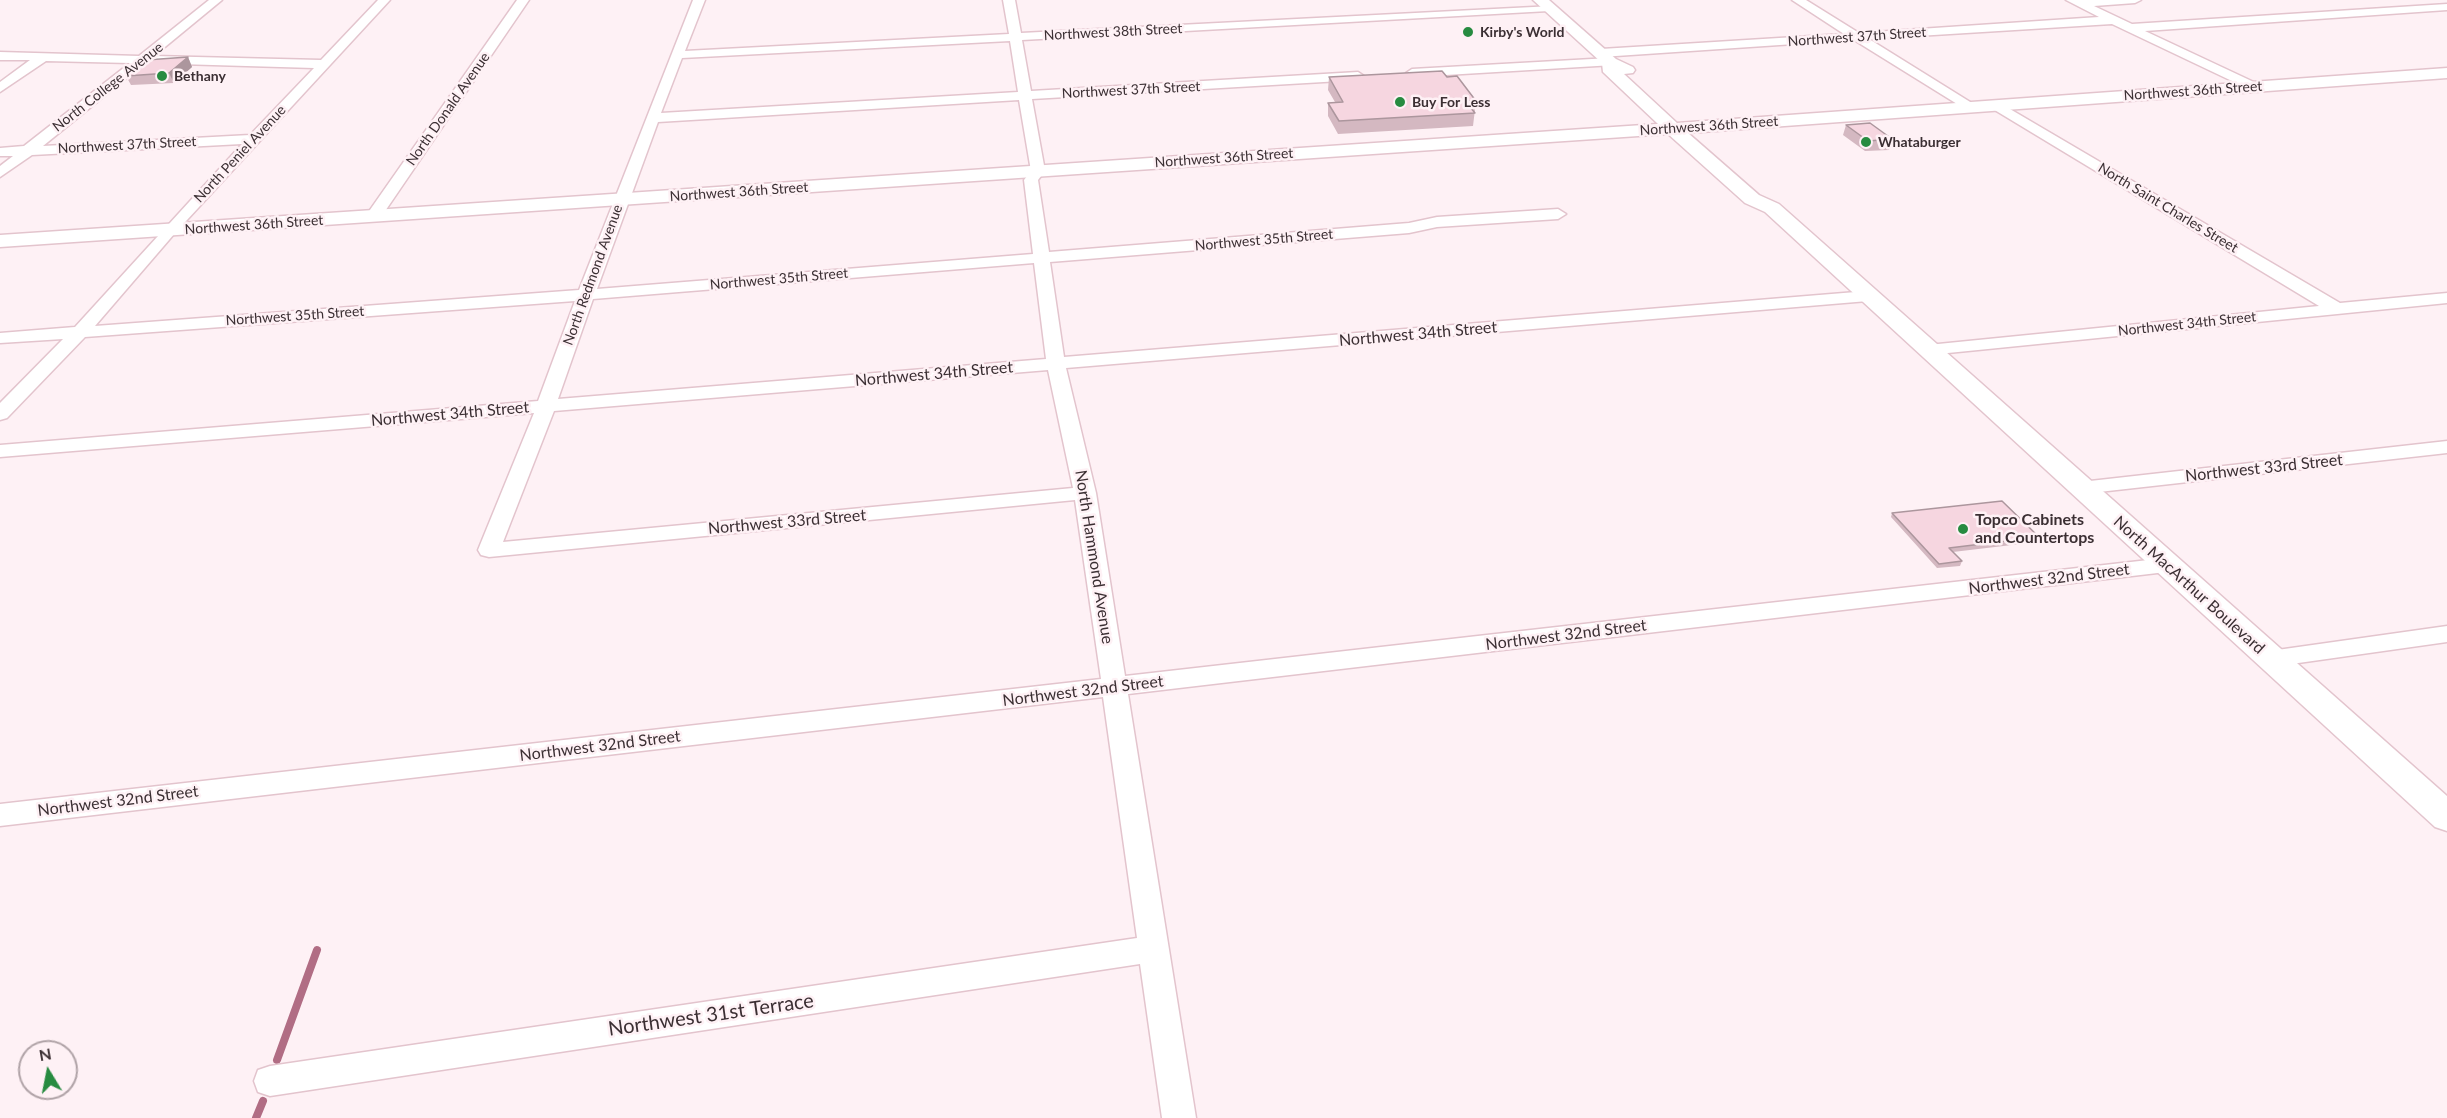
<!DOCTYPE html>
<style>
body{margin:0}
#map{position:relative;width:2447px;height:1118px;overflow:hidden;background:#fef1f5;font-family:Lato,sans-serif}
canvas{display:block}
.north{position:absolute;left:18px;top:1040px;width:60px;height:60px;box-sizing:border-box;background:#fef1f5;border:2px solid #b0a3a7;border-radius:50%;rotate:350deg;font-size:16px;font-weight:700;line-height:24px;text-align:center;color:#3b2f33}
.north::after{content:'';display:block;margin:auto;width:21px;height:27px;background:#278b40;clip-path:polygon(50% 0,100% 100%,50% 72%,0 100%)}
</style>
<div id="map">
<canvas width="2447" height="1118"></canvas>
<div class="north">N</div>
</div>
<script>
const g = document.querySelector('canvas').getContext('2d');
g.lineJoin = 'round';
function shape(rows) {
  const path = new Path2D();
  for (const r of rows) {
    path.moveTo(r[0], r[1]);
    for (let i = 2; i < r.length; i += 2) path.lineTo(r[i], r[i + 1]);
  }
  return path;
}
function stroke(path, color, width, dash) {
  g.strokeStyle = color;
  g.lineWidth = width;
  g.lineCap = dash ? 'butt' : 'round';
  g.setLineDash(dash || []);
  g.stroke(path);
}
function fillPath(path, color) {
  g.fillStyle = color;
  g.fill(path, 'evenodd');
}
function write(font, color, halo, rows, align = 'center') {
  g.font = font + ' Lato,sans-serif';
  g.lineWidth = 5;
  g.setLineDash([]);
  g.textBaseline = 'middle';
  g.strokeStyle = halo;
  g.fillStyle = color;
  for (const [text, x, y, turn = 0] of rows) {
    g.save();
    g.translate(x, y);
    g.rotate((+turn || 0) * Math.PI / 180);
    g.textAlign = isNaN(turn) ? turn : align;
    if (halo) g.strokeText(text, 0, 0);
    g.fillText(text, 0, 0);
    g.restore();
  }
}
const stream = shape([
 [277,1060,317,950],
 [256,1118,263,1101]
]);
const minor = shape([
 [209,0,222,0,154,56,321,60,378,0,390,0,175,233,95,326,579,290,693,0,705,0,685,51,1009,34,1003,0,1015,0,1021,33,1553,6,1553,10,1549,11,1022,40,1031,91,1358,72,1364,76,1358,80,1032,99,1045,171,1038,180,1049,252,1409,223,1437,217,1558,209,1566,214,1558,219,1437,227,1409,233,1050,262,1064,357,1868,291,1877,296,1868,301,1066,368,1096,493,1125,676,2166,558,2174,560,2177,565,2174,570,2166,572,1128,694,1196,1118,1162,1118,1140,964,270,1096,258,1092,254,1081,258,1070,270,1066,1137,938,1103,697,0,826,0,804,1101,679,1075,500,489,557,481,555,478,550,534,413,0,457,0,445,538,401,575,301,85,337,7,418,0,420,0,403,63,339,0,343,0,333,75,327,242,144,32,155,0,177,0,166,13,156,0,156,0,148,24,146,130,63,46,61,0,92,0,82,30,60,0,60,0,52,139,56,209,0],
 [1010,41,1018,92,661,113,682,58,1010,41],
 [145,63,314,68,250,135,43,146,145,63],
 [1019,100,1031,171,1024,180,1033,254,597,289,658,122,1019,100],
 [1034,263,1046,359,558,399,593,299,1034,263],
 [1048,370,1073,488,503,542,554,411,1048,370],
 [517,0,529,0,379,220,367,220,365,217,517,0],
 [1792,0,1806,0,1859,33,2099,17,2066,0,2141,0,2135,3,2094,6,2132,24,2447,4,2447,10,2145,31,2258,84,2260,87,2253,91,2112,24,1869,39,1975,105,1975,111,1970,112,1854,40,1601,57,1595,53,1601,49,1844,34,1792,0],
 [1610,58,1616,62,1614,65,1412,77,1406,73,1412,69,1610,58],
 [1998,102,2340,303,2447,293,2447,303,1928,355,1922,354,1919,350,1928,345,2319,306,1993,109,1991,106,1998,102],
 [2447,441,2447,453,2081,494,2074,492,2070,488,2074,484,2081,482,2447,441],
 [2447,626,2447,642,2270,667,2261,665,2258,659,2261,653,2270,651,2447,626]
]);
const major = shape([
 [1533,0,1549,0,1616,59,1633,67,1635,70,1633,73,1624,74,1677,123,2447,68,2447,78,1688,133,1759,195,1779,204,2447,796,2447,831,2435,827,1765,212,1745,203,1668,134,0,247,0,235,1658,124,1603,72,1602,63,1533,0]
]);
const wall = shape([
 [188,57,192,67,174,83,131,85,126,76],
 [1329,77,1447,77,1476,101,1473,126,1338,134,1328,116,1328,103,1335,102,1328,90],
 [1846,125,1892,139,1889,150,1865,151,1843,135],
 [1892,513,2039,537,2037,542,1953,552,1962,561,1960,566,1937,568,1891,517]
]);
const shadedWall = shape([
 [188,57,192,67,174,83,169,73]
]);
const building = shape([
 [188,57,169,73,126,76,146,60,188,57],
 [1442,71,1447,77,1457,76,1476,101,1465,101,1475,113,1339,121,1328,103,1343,102,1329,77,1442,71],
 [1870,123,1892,139,1868,141,1846,125,1870,123],
 [2002,501,2039,537,1949,548,1962,561,1939,564,1892,513,2002,501]
]);
const markers = [
 [1468,32,6,"#278b40"],
 [162,76,6,"#278b40"],
 [1400,102,6,"#278b40"],
 [1866,142,6,"#278b40"],
 [1963,529,6,"#278b40"]
];
const farStreetnames = [
 ["Northwest 38th Street",1113,32,-3],
 ["Northwest 37th Street",1857,37,-4],
 ["North College Avenue",108,87,-38],
 ["Northwest 37th Street",1131,90,-3],
 ["Northwest 36th Street",2193,91,-4],
 ["North Donald Avenue",448,109,-55],
 ["Northwest 36th Street",1709,126,-4],
 ["Northwest 37th Street",127,145,-3],
 ["North Peniel Avenue",240,154,-47],
 ["Northwest 36th Street",1224,158,-4],
 ["Northwest 36th Street",739,192,-4],
 ["North Saint Charles Street",2168,208,31],
 ["Northwest 36th Street",254,225,-4],
 ["Northwest 35th Street",1264,240,-5],
 ["North Redmond Avenue",593,275,-70],
 ["Northwest 35th Street",779,279,-5],
 ["Northwest 35th Street",295,316,-4],
 ["Northwest 34th Street",2187,324,-6]
];
const farPoinames = [
 ["Kirby's World",1480,32],
 ["Bethany",174,76],
 ["Buy For Less",1412,102],
 ["Whataburger",1878,142]
];
const streetNames = [
 ["Northwest 34th Street",1418,334,-5],
 ["Northwest 34th Street",934,374,-5],
 ["Northwest 34th Street",450,414,-5],
 ["Northwest 33rd Street",2264,468,-6],
 ["Northwest 33rd Street",787,522,-5],
 ["North Hammond Avenue",1094,557,81],
 ["Northwest 32nd Street",2049,579,-7],
 ["North MacArthur Boulevard",2189,585,42],
 ["Northwest 32nd Street",1566,635,-7],
 ["Northwest 32nd Street",1083,691,-7],
 ["Northwest 32nd Street",600,746,-7],
 ["Northwest 32nd Street",118,801,-7]
];
const poiNames = [
 ["Topco Cabinets",1975,520],
 ["and Countertops",1975,538]
];
const nearStreetnames = [
 ["Northwest 31st Terrace",711,1015,-8]
];
stroke(stream, '#b16d84', 8);
stroke(minor, '#e3c4cd', 3);
stroke(major, '#e3c4cd', 3);
fillPath(minor, '#fff');
fillPath(major, '#fff');
fillPath(wall, '#d4b8c1');
fillPath(shadedWall, '#ac969d');
fillPath(building, '#f6d6e0');
stroke(building, '#ac969d', 1.5);
for (const [x, y, r, color] of markers) {
  const dot = new Path2D();
  dot.arc(x, y, r, 0, 2 * Math.PI);
  g.fillStyle = color;
  g.fill(dot);
  stroke(dot, '#fef1f5', 2);
}
write('14px', '#3b2f33', '#fef1f5', farStreetnames);
write('bold 14px', '#3b2f33', '#fef1f5', farPoinames, 'left');
write('16px', '#3b2f33', '#fef1f5', streetNames);
write('bold 16px', '#3b2f33', '#fef1f5', poiNames, 'left');
write('20px', '#3b2f33', '#fef1f5', nearStreetnames);
</script>
